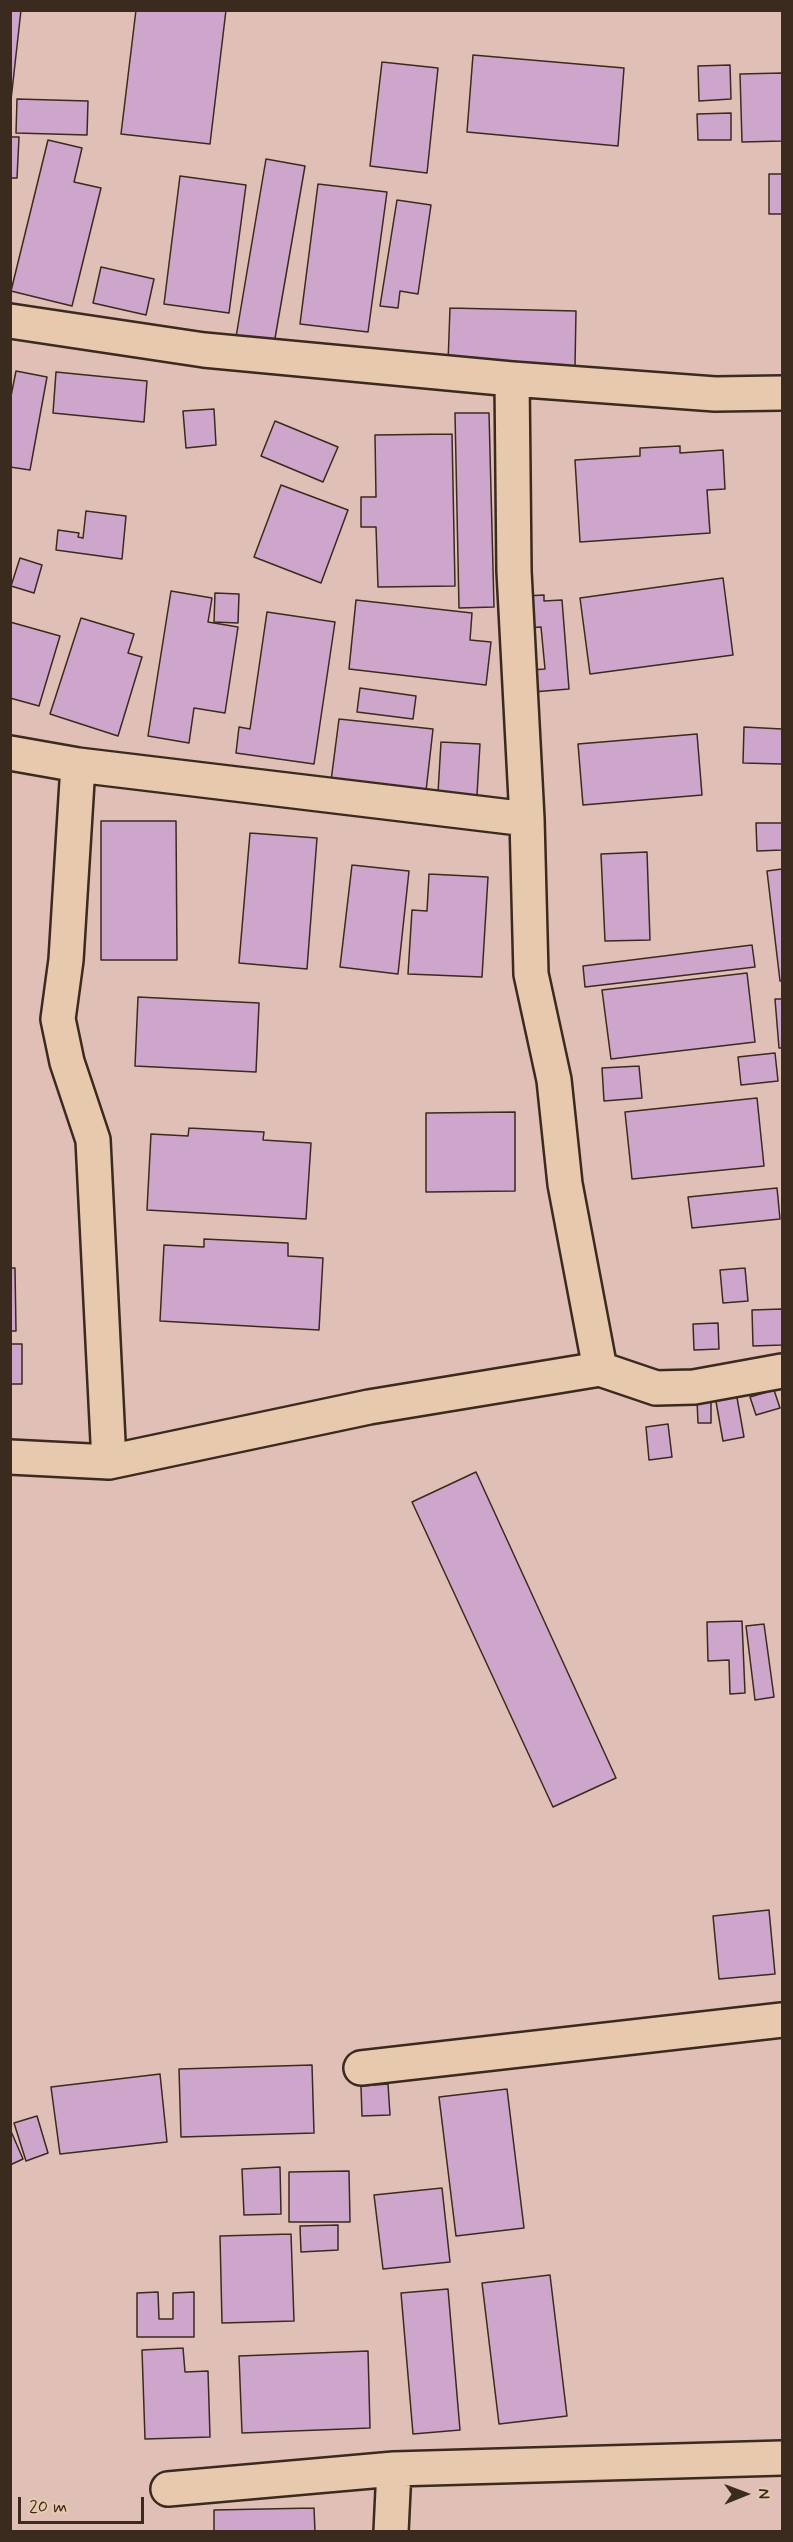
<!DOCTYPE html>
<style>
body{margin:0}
#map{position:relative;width:793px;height:2542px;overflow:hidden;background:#e0bfb6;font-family:Mynerve,sans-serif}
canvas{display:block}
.frame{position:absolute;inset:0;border:12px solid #3b2a1e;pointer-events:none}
.north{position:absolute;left:715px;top:2464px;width:60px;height:60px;-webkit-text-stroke:4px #e7caad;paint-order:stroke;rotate:89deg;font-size:16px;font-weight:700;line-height:24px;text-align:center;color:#3b2a1e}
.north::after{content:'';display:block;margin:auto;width:21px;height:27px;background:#3b2a1e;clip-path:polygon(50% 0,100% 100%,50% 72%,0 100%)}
.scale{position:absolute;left:18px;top:2497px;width:126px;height:27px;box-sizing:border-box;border:3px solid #3b2a1e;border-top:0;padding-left:8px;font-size:18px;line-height:21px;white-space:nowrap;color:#3b2a1e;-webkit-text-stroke:4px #e7caad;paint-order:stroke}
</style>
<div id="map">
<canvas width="793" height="2542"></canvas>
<div class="frame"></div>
<div class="north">N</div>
<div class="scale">20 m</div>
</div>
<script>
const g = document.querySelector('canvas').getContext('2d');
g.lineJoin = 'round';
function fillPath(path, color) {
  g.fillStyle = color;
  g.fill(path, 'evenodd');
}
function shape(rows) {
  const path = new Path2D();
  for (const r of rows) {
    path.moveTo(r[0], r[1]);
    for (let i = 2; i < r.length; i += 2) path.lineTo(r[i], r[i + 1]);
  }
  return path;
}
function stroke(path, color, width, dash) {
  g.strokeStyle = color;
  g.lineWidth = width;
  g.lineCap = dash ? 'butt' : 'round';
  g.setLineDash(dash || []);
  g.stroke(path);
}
const building = shape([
 [10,10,21,10,10,109,10,10],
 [136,10,226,10,210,144,121,134,136,10],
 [473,55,624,68,618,146,467,132,473,55],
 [382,62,438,68,427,173,370,166,382,62],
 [730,65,731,99,699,101,698,66,730,65],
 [782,73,782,141,742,142,740,74,782,73],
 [17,99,88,101,87,135,16,133,17,99],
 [731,113,731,140,698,140,697,114,731,113],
 [10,137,19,137,17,178,10,178,10,137],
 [48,140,82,148,74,182,101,188,72,306,11,291,48,140],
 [266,159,305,166,274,344,236,337,266,159],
 [769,174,782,174,782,214,769,214,769,174],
 [180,176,246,185,229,313,164,304,180,176],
 [318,184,387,192,368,332,300,324,318,184],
 [397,200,431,205,418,294,400,291,398,308,380,306,397,200],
 [101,267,154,279,146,315,93,303,101,267],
 [450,308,576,311,575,366,448,363,450,308],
 [16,371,47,377,30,470,10,467,10,401,16,371],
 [56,372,147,381,144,422,53,413,56,372],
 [214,409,216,445,186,448,183,411,214,409],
 [455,413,489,413,494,607,459,608,455,413],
 [275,421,338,447,323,482,261,456,275,421],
 [452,434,455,586,378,587,376,527,361,527,361,497,376,497,375,435,452,434],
 [680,446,680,453,723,450,725,489,707,490,710,533,580,542,575,460,640,456,640,448,680,446],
 [281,485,348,510,321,583,254,557,281,485],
 [86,511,126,516,122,559,56,550,58,530,79,533,78,537,83,538,86,511],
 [20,558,42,565,34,593,11,586,20,558],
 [723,578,733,655,590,674,580,598,723,578],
 [171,591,212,598,208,622,238,627,225,713,194,708,189,743,148,736,171,591],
 [215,593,239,594,238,623,214,622,215,593],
 [544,595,544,601,562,600,569,689,533,692,531,670,545,669,541,627,527,628,525,596,544,595],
 [356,600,472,613,470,640,491,642,486,685,349,669,356,600],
 [267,612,335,622,314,764,236,753,239,727,250,729,267,612],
 [81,618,134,634,128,653,142,657,118,736,50,714,81,618],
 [10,622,60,636,39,706,10,698,10,622],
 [360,688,416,696,413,719,357,712,360,688],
 [339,719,433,729,426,791,331,781,339,719],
 [744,727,782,729,782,764,743,763,744,727],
 [697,734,702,795,583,805,578,744,697,734],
 [441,742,480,744,477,795,438,793,441,742],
 [101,821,176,821,177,960,101,960,101,821],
 [756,823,782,823,782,850,757,851,756,823],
 [250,833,317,838,307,969,239,963,250,833],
 [647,852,650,940,605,941,601,854,647,852],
 [352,865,409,871,398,974,340,967,352,865],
 [782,869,782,981,780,981,767,871,782,869],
 [429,874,488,877,482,977,408,974,412,910,427,911,429,874],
 [752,945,755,967,585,987,583,966,752,945],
 [747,973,755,1042,611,1059,602,990,747,973],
 [138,997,259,1003,256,1072,135,1066,138,997],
 [775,999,782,999,782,1048,779,1048,775,999],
 [775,1053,778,1081,741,1085,738,1057,775,1053],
 [639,1066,642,1098,604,1101,602,1068,639,1066],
 [757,1098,764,1166,632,1179,625,1112,757,1098],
 [515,1112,515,1191,426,1192,426,1113,515,1112],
 [189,1128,264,1132,263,1140,311,1143,306,1219,147,1210,151,1134,188,1136,189,1128],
 [777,1188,780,1219,692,1228,688,1197,777,1188],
 [204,1239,288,1243,288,1256,323,1258,319,1330,160,1321,164,1245,204,1247,204,1239],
 [10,1268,15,1268,16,1331,10,1331,10,1268],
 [745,1268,748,1301,723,1303,720,1270,745,1268],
 [782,1309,782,1345,753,1346,752,1310,782,1309],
 [718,1323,719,1349,694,1350,693,1324,718,1323],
 [10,1344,22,1344,22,1384,10,1384,10,1344],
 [774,1390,780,1408,756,1415,750,1397,774,1390],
 [736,1392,744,1437,723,1441,715,1396,736,1392],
 [711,1399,711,1423,698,1423,697,1400,711,1399],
 [668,1424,672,1457,649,1460,646,1427,668,1424],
 [476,1472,616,1778,553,1807,412,1502,476,1472],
 [742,1621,745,1693,730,1694,729,1660,708,1661,707,1622,742,1621],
 [764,1624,774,1697,755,1700,746,1626,764,1624],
 [769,1910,775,1974,719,1979,713,1916,769,1910],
 [312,2065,314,2133,181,2137,179,2069,312,2065],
 [160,2074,167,2142,60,2154,51,2087,160,2074],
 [388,2084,390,2115,362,2116,361,2086,388,2084],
 [507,2089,524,2228,456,2236,439,2097,507,2089],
 [37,2116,48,2153,26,2161,14,2123,37,2116],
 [10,2129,23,2159,10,2165,10,2129],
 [280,2167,281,2214,244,2215,242,2169,280,2167],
 [349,2171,350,2222,289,2222,289,2172,349,2171],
 [442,2188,450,2262,383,2269,374,2195,442,2188],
 [338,2225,338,2250,301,2252,300,2226,338,2225],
 [291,2234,294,2321,222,2323,220,2236,291,2234],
 [550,2275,567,2416,499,2424,482,2283,550,2275],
 [448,2289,460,2430,413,2434,401,2293,448,2289],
 [158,2292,159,2319,173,2319,173,2293,194,2292,194,2337,137,2337,137,2293,158,2292],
 [183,2348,185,2372,208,2371,210,2437,145,2439,142,2350,183,2348],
 [368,2351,370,2428,242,2433,239,2356,368,2351],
 [314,2508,315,2532,214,2532,214,2510,314,2508]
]);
const minor = shape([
 [10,321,204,350,512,379,715,394,782,393],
 [512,379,514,571,527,819,531,974,554,1080,565,1184,600,1369],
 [10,753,78,765,527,819],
 [78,765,66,960,58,1019,67,1062,93,1140,109,1462],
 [10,1457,109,1462,369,1407,600,1369,656,1388,694,1387,782,1371],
 [361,2068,782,2020],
 [168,2489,394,2469,782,2458],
 [391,2532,394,2469]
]);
fillPath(building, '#cfa6cb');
stroke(building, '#3b2a1e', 1.5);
stroke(minor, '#3b2a1e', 38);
stroke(minor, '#e7caad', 33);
</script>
